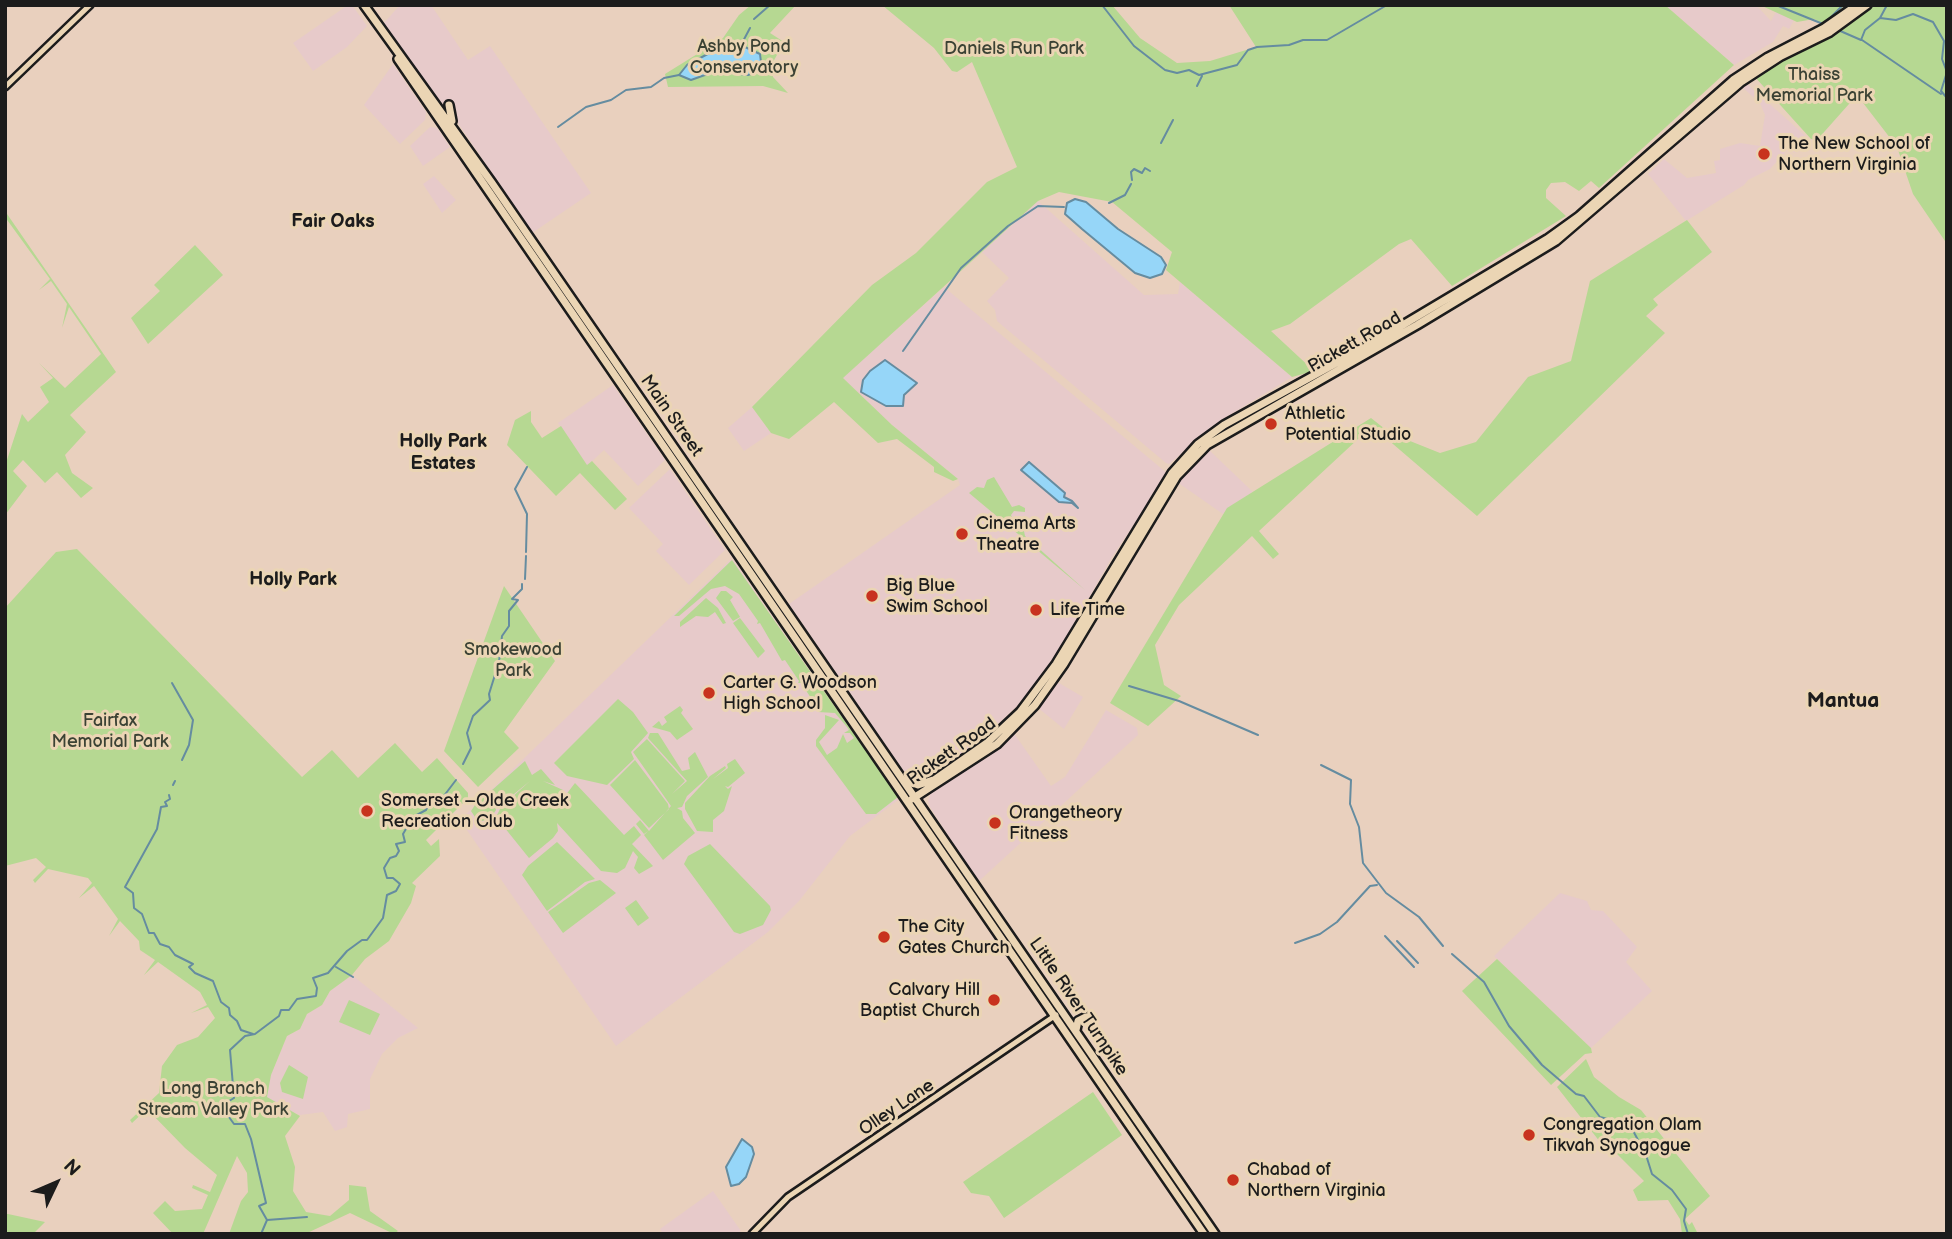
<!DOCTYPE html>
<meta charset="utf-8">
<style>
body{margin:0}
#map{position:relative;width:1952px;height:1239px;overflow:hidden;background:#e9d0be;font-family:"Balsamiq Sans",sans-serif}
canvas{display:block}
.frame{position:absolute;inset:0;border:7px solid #1c1c1c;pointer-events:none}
.north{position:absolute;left:21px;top:1148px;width:70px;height:70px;-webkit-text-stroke:5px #ebd5b4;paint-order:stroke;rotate:46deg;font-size:19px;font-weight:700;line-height:28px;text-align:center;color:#1c1c1c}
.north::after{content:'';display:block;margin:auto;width:24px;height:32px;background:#1c1c1c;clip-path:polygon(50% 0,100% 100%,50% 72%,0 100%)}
</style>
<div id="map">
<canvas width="1952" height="1239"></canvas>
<div class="frame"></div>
<div class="north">N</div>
</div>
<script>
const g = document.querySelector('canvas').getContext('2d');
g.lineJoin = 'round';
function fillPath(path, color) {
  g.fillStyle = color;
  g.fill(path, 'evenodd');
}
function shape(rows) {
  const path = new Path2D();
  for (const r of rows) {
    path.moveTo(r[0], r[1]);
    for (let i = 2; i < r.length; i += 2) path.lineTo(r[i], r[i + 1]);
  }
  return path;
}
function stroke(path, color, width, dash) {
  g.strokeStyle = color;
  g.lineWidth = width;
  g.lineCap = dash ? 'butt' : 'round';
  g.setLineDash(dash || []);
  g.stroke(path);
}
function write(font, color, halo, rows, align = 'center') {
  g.font = font + ' "Balsamiq Sans",sans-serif';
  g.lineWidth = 6;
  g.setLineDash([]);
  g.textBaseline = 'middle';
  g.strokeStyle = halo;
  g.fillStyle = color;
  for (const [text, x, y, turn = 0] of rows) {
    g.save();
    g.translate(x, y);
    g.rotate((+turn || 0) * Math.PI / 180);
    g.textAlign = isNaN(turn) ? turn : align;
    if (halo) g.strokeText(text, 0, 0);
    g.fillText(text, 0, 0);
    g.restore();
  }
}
const built = shape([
 [348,5,352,5,367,26,347,47,313,71,293,43],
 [400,5,431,5,468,60,490,46,591,193,532,233,460,126,443,104,437,101,383,24],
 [1665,5,1756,5,1771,21,1776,12,1794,20,1789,29,1783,26,1773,42,1734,65],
 [393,64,426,112,425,120,400,144,364,105],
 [1746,83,1808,138,1795,153,1789,148,1770,169,1748,180,1744,185,1686,221,1648,174,1664,159,1687,178,1716,173,1714,161,1720,160,1720,149,1740,143,1760,146,1765,115,1760,103,1742,87],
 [430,127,437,128,450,147,423,166,410,146],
 [434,176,456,200,442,213,423,184],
 [1038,201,1144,295,1178,294,1180,282,1292,377,1223,419,1169,464,1166,463,997,321,995,310,987,301,1009,278,982,252],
 [944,287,1168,474,1112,557,1054,660,1028,696,975,745,926,779,914,781,907,776,789,604,960,485,958,479,892,425,842,378],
 [613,385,665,460,638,486,604,450,587,466,558,423],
 [752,407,771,433,744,451,728,428],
 [1208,449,1253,492,1223,514,1177,482],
 [670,469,725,550,689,585,656,551,663,544,629,508],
 [730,560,734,561,898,800,850,836,799,901,768,932,616,1046,460,820],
 [1059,683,1083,697,1064,729,1037,707,1054,684],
 [1106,710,1137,728,1138,735,978,882,930,807,928,801,932,789,1013,732,1051,786,1065,777],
 [1560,893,1587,901,1591,910,1603,911,1637,947,1626,962,1652,991,1591,1048,1494,956],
 [352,975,418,1028,398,1038,382,1054,370,1079,370,1109,348,1114,347,1127,335,1131,323,1112,300,1115,261,1099,287,1036,300,1029,307,1014,322,1005,330,991],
 [713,1191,741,1231,734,1234,663,1234,660,1229]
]);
const green = shape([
 [751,5,796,5,770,33,784,42,772,64,773,77,788,93,763,86,668,87,665,74,723,38,739,15],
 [882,5,1112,5,1140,38,1177,63,1210,61,1256,47,1229,5,1665,5,1734,65,1599,188,1591,181,1579,191,1565,182,1551,183,1546,190,1546,198,1566,216,1452,286,1411,239,1399,244,1290,324,1271,331,1314,371,1292,377,1166,270,1172,252,1112,202,1059,192,1038,201,843,378,892,425,958,479,953,481,934,472,934,467,897,439,878,443,834,402,789,439,771,433,752,407,872,285,916,253,987,182,1017,167,972,62,957,72,952,71,934,48],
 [1760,5,1846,5,1822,23,1814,19,1797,22],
 [1873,5,1947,5,1947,244,1913,194,1897,147,1857,95,1817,140,1811,139,1754,76,1778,59,1819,42,1856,20],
 [5,211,116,372,70,415,86,432,65,455,72,473,93,488,81,498,57,472,45,483,23,460,13,471,27,486,5,515,5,466,22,414,28,422,49,402,40,387,53,378,39,363,65,388,101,354,69,307,62,328,67,304,51,281,39,290,50,279,5,217],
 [1687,220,1712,252,1653,299,1658,305,1646,316,1665,333,1477,516,1372,426,1259,531,1279,554,1273,559,1252,536,1179,605,1155,645,1164,685,1181,696,1148,726,1110,703,1227,508,1371,418,1390,433,1440,453,1476,442,1528,377,1571,361,1590,281],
 [195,245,223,275,148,344,131,318,160,291,154,285],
 [531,411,531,422,542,438,561,426,587,465,592,461,627,499,615,510,580,473,556,496,507,445,515,420],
 [994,477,1012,507,1019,505,1025,508,1025,512,1014,511,1011,515,1016,525,1023,526,1025,536,1085,590,969,493,977,487,984,488,987,480],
 [77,549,302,777,332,750,358,778,395,743,422,772,437,758,468,793,468,798,426,840,431,846,439,839,440,856,412,883,416,886,411,903,389,941,365,959,352,975,330,991,322,1005,307,1014,300,1029,287,1036,271,1075,267,1097,300,1116,285,1136,295,1167,293,1191,306,1212,330,1216,349,1200,349,1185,366,1187,370,1211,398,1231,394,1234,350,1213,305,1234,229,1234,241,1201,248,1192,247,1173,237,1156,203,1234,173,1234,153,1213,165,1201,175,1211,202,1209,208,1195,192,1188,193,1185,210,1192,217,1175,185,1148,147,1109,132,1123,130,1120,159,1093,162,1066,177,1045,198,1037,215,1018,208,1007,191,1013,207,1005,200,992,158,962,144,975,155,960,140,950,139,941,120,921,109,936,118,919,94,886,79,898,92,883,88,878,48,869,35,883,33,880,46,867,36,858,5,866,5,608,56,552],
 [732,560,898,797,876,814,866,814,816,746,816,740,825,728,825,715,839,720,819,742,827,755,837,748,843,734,847,743,854,738,850,733,844,733,849,730,847,727,835,713,818,712,819,710,801,683,798,683,799,681,785,660,782,661,760,623,757,624,758,621,739,594,725,586,711,589,679,616,674,616],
 [504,586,555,661,504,732,519,748,478,787,444,751],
 [721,591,726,591,733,597,730,600,740,617,733,621,716,598],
 [706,598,718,608,726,623,723,624,715,612,708,617,696,616,680,627,680,622],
 [740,618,765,651,758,658,733,623],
 [618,699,633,712,648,733,631,752,634,759,607,785,567,776,554,763],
 [680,706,683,710,681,713,693,729,677,740,670,732,652,727,659,721,662,726,667,722,664,717],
 [650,733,658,733,682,771,690,769,688,758,695,752,708,777,687,796,682,807,677,808,682,811,683,818,695,833,663,860,644,835,648,831,644,834,636,824,640,820,649,831,671,806,633,752,647,739,685,781,672,794,687,781,648,738],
 [735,759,745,773,728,787,725,786,728,789,732,786,724,811,713,820,713,832,697,831,685,809,685,803,710,776,725,766,726,768,713,779,728,768,727,764],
 [635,760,668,804,669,809,649,828,610,785],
 [525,761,532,775,541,769,555,785,543,781,563,790,556,801,555,809,575,783,624,835,634,826,641,835,632,844,653,866,639,874,634,868,638,857,633,851,625,868,617,873,601,871,557,823,558,831,553,838,529,858,496,817,501,807,530,781,503,803,495,806,496,810,490,819,482,821,475,817,471,811,475,805],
 [557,842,595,879,585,882,547,911,522,875,528,866],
 [710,844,770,906,771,910,763,925,740,934,734,932,684,864,688,856],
 [600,880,616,893,563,933,548,912,589,883],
 [636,900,649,918,638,926,625,908],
 [1497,959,1591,1048,1592,1053,1585,1054,1551,1085,1462,991],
 [349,1000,380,1014,370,1035,339,1022],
 [1586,1059,1594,1077,1619,1097,1641,1110,1710,1196,1685,1219,1689,1225,1692,1222,1698,1234,1682,1234,1680,1219,1668,1200,1638,1201,1633,1190,1644,1181,1616,1153,1611,1156,1557,1087],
 [289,1065,308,1077,303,1099,282,1092,280,1083],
 [1093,1092,1122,1135,1004,1218,989,1196,971,1193,963,1182],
 [5,1214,8,1214,45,1222,33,1234,5,1234]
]);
const water = shape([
 [732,41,760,54,762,70,748,75,716,71,691,80,679,75,687,65,732,41],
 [1075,199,1086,202,1118,229,1161,257,1166,265,1162,274,1150,278,1135,273,1082,229,1065,214,1067,203,1075,199],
 [885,360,917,383,904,395,903,406,886,406,861,392,863,380,870,371,885,360],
 [1029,462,1065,493,1064,497,1072,501,1078,508,1072,503,1059,502,1021,470,1029,462],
 [742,1139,752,1147,754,1154,746,1177,739,1184,731,1186,726,1167,742,1139]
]);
const stream = shape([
 [1102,5,1134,46,1165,70,1177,73,1189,70,1199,75,1237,65,1248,50,1257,47,1289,45,1303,40,1327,40,1387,5],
 [1419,5,1471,5],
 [1776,5,1823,24],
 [1880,18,1887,5],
 [754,19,770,5],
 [1824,24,1843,5],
 [1838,30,1861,40,1865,30,1880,18,1896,20,1913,14,1933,22,1944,41,1942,59,1947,72,1941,91,1947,98],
 [1862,40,1941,94],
 [741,45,750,28],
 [1197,86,1202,76],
 [558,127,586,107,611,100,626,90,651,87,664,78,679,75],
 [1161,143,1173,120],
 [1132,180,1131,172,1134,169,1142,173,1145,168,1150,171],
 [1109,203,1125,195,1131,184],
 [903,351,961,268,1008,226,1038,206,1064,207],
 [526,552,527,514,515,489,527,467],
 [525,579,526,556],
 [172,683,193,720,189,745,182,760],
 [1129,686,1179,701,1258,735],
 [463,764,471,748,467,733,473,716,490,700,489,694,499,662,502,636,509,626,509,611,518,600,512,599,522,589,522,584],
 [1321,765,1351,780,1350,804,1359,827,1363,863,1386,893,1419,917,1443,946],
 [173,785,175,781],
 [169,795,170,799,165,802,167,806,161,807,157,829,125,887,133,893,134,908,142,914,149,933,154,933,160,944,169,947,175,955,193,964,189,967,195,973,213,981,221,1002,229,1008,230,1015,237,1021,241,1030,253,1034],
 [1385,936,1414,967],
 [1397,941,1418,963],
 [1295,943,1320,934,1337,922,1370,886,1377,885],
 [1452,954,1484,982,1509,1026,1542,1065,1576,1094,1584,1096,1600,1117,1630,1125,1646,1155,1652,1174,1672,1190,1686,1209,1684,1221,1688,1234],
 [336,967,353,977],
 [267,1220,307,1217],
 [261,1234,267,1220,259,1206,266,1203,251,1139,245,1124,234,1124,221,1106,234,1098,230,1050,245,1036,255,1034,279,1016,281,1010,289,1010,297,999,316,996,317,988,313,978,328,973,347,951,362,940,367,940,383,918,387,895,396,891,400,884,393,878,387,878,384,868,390,858,396,856,399,851,396,844,405,842,403,834,413,817,426,810,430,801,440,801,456,780]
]);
const secondary = shape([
 [5,87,90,5],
 [752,1234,788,1197,1056,1015]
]);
const primary = shape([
 [364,5,492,183,1215,1234],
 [398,59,1204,1234],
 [449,105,452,121],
 [905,780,918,785,933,780],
 [931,782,988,742,1020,712,1056,664,1172,473,1198,444,1224,425,1371,344,1547,239,1579,216,1733,80,1768,57,1824,28,1857,5],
 [912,799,997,744,1035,705,1064,664,1177,476,1207,445,1417,325,1556,241,1741,82,1781,56,1830,32,1867,5],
 [1076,1030,1078,1021,1086,1017]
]);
const markers = [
 [1764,154,7,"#c8321e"],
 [1271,424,7,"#c8321e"],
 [962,534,7,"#c8321e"],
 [872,596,7,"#c8321e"],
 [1036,610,7,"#c8321e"],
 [709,693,7,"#c8321e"],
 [367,811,7,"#c8321e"],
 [995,823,7,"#c8321e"],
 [884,937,7,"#c8321e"],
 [994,1000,7,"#c8321e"],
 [1529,1135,7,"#c8321e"],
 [1233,1180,7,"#c8321e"]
];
const parkNames = [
 ["Ashby Pond",744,47],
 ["Conservatory",744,68],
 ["Daniels Run Park",1014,49],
 ["Thaiss",1814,75],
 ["Memorial Park",1814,96],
 ["Smokewood",513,650],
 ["Park",513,671],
 ["Fairfax",110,721],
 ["Memorial Park",110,742],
 ["Long Branch",213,1089],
 ["Stream Valley Park",213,1110]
];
const poiNames = [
 ["The New School of",1778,144],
 ["Northern Virginia",1778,165],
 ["Athletic",1285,414],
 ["Potential Studio",1285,435],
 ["Cinema Arts",976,524],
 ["Theatre",976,545],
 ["Big Blue",886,586],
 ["Swim School",886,607],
 ["Life Time",1050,610],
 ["Carter G. Woodson",723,683],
 ["High School",723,704],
 ["Somerset –Olde Creek",381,801],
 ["Recreation Club",381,822],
 ["Orangetheory",1009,813],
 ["Fitness",1009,834],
 ["The City",898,927],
 ["Gates Church",898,948],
 ["Calvary Hill",980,990,"right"],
 ["Baptist Church",980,1011,"right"],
 ["Congregation Olam",1543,1125],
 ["Tikvah Synogogue",1543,1146],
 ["Chabad of",1247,1170],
 ["Northern Virginia",1247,1191]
];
const streetNames = [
 ["Pickett Road",1355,343,-30],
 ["Main Street",671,416,55],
 ["Pickett Road",952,752,-35],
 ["Little River Turnpike",1078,1007,56],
 ["Olley Lane",897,1108,-34]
];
const neighbourhoodNames = [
 ["Fair Oaks",333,222],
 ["Holly Park",443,442],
 ["Estates",443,464],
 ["Holly Park",293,580]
];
const quarterNames = [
 ["Mantua",1843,702]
];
fillPath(built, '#e7caca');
fillPath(green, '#b6d892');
fillPath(water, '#96d6f8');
stroke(water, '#658ca0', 2);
stroke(stream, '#658ca0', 2);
stroke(secondary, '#1c1c1c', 10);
stroke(primary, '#1c1c1c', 12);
stroke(secondary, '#ebd5b4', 5);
stroke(primary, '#ebd5b4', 7);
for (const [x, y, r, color] of markers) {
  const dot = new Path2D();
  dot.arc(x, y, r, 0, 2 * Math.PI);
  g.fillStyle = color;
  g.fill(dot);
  stroke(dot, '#ebd5b4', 2.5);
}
write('18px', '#3b4234', '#ebd5b4', parkNames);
write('18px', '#1c1c1c', '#ebd5b4', poiNames, 'left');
write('18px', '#1c1c1c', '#ebd5b4', streetNames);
write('bold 19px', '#1c1c1c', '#ebd5b4', neighbourhoodNames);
write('bold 21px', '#1c1c1c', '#ebd5b4', quarterNames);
</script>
